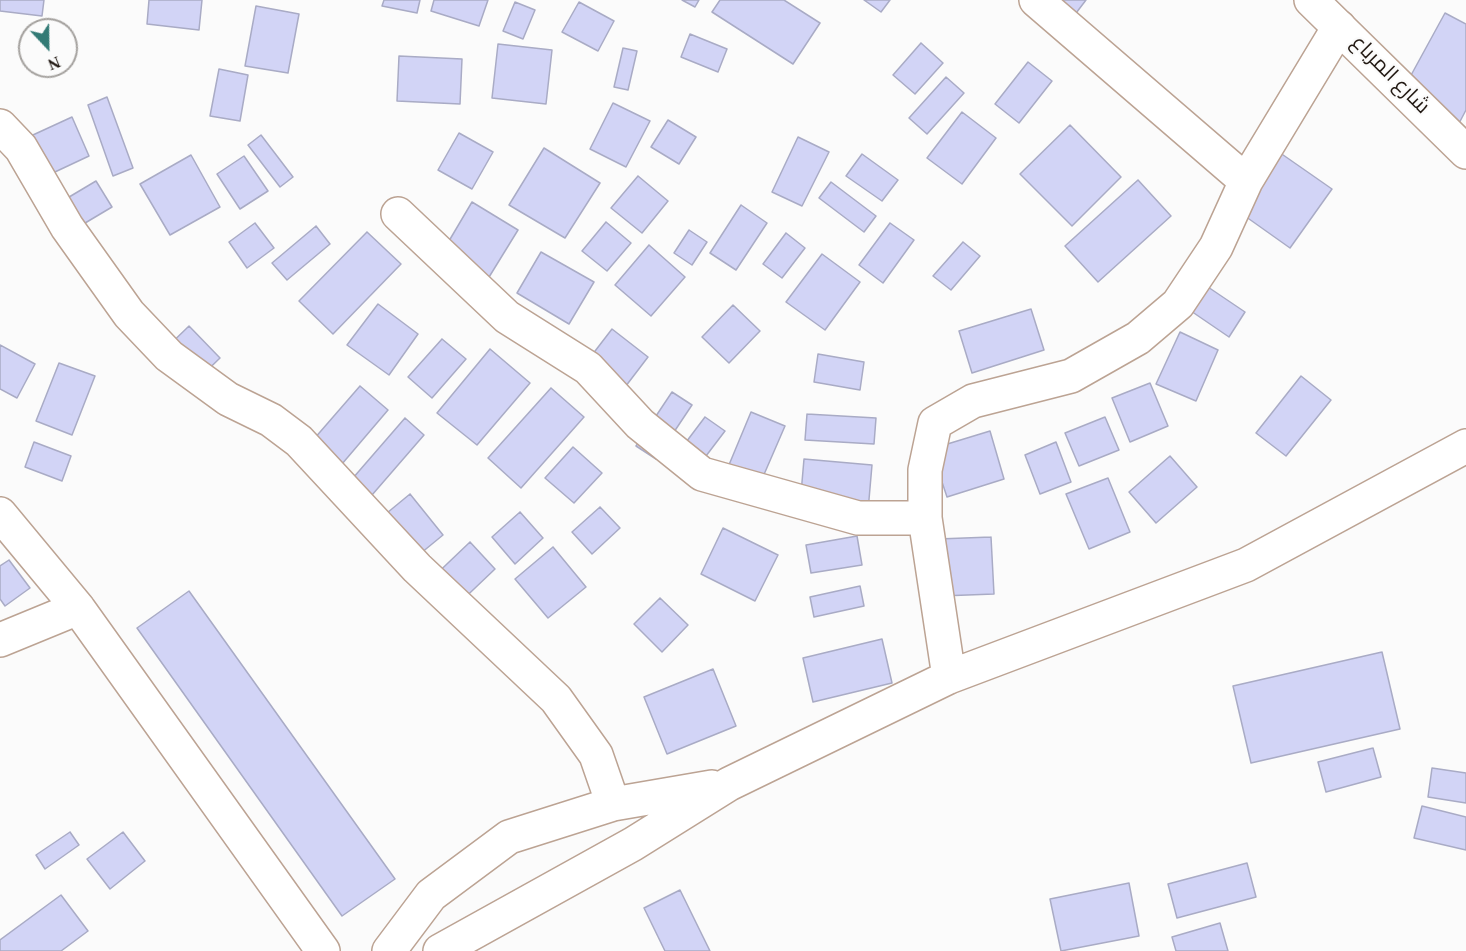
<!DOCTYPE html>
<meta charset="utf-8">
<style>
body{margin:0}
#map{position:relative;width:1466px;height:951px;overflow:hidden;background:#fbfbfb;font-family:Georgia,serif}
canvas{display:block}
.north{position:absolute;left:18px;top:18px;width:60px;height:60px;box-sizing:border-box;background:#fbfbfb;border:2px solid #a4a19e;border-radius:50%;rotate:158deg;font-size:16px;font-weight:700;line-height:24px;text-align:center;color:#221913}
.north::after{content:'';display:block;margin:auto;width:21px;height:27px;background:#327a75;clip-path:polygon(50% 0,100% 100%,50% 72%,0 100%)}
</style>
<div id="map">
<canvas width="1466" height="951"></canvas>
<div class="north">N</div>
</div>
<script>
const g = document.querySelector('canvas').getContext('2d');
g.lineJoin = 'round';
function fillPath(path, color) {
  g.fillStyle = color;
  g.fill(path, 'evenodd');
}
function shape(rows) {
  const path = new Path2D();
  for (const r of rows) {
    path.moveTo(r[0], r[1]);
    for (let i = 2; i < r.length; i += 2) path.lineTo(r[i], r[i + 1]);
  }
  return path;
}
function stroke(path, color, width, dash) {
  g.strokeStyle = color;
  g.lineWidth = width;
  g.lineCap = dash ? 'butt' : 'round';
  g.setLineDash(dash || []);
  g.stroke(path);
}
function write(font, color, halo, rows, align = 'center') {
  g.font = font + ' Georgia,Cairo,serif';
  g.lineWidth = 4.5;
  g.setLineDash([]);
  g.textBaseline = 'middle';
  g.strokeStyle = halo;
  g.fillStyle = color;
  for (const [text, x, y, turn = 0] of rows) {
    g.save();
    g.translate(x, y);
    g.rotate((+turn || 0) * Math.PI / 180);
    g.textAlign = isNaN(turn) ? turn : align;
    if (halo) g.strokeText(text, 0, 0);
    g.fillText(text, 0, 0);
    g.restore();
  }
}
const building = shape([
 [0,0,44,0,42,16,0,11,0,0],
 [149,0,202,0,199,30,147,24,149,0],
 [384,0,420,0,417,13,382,6,384,0],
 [434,0,488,0,479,26,431,11,434,0],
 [682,0,699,0,695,7,682,0],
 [720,0,784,0,820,23,793,64,712,12,720,0],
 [864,0,890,0,881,12,864,0],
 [1043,0,1086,0,1070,21,1043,0],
 [515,2,535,10,523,39,503,31,515,2],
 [579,2,614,21,598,51,562,32,579,2],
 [256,6,299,14,288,73,245,66,256,6],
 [1445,13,1466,24,1466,110,1456,129,1398,99,1445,13],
 [690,34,727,49,718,72,681,57,690,34],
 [921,43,943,63,915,94,893,75,921,43],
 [498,44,552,50,546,104,492,98,498,44],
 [623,48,637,51,628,90,614,87,623,48],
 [399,56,462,59,460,104,397,101,399,56],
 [1028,62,1052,81,1019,123,995,104,1028,62],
 [219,69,248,75,240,121,210,116,219,69],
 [946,77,964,93,927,134,909,118,946,77],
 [107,97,133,168,113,176,88,105,107,97],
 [613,103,650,121,626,167,590,149,613,103],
 [962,112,996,138,962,184,927,158,962,112],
 [72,117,89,156,40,179,22,140,72,117],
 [668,120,696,137,679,164,651,147,668,120],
 [1070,125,1121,177,1072,226,1020,174,1070,125],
 [459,133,493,152,472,189,438,170,459,133],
 [261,135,293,177,280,187,248,145,261,135],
 [798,137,829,152,802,206,772,192,798,137],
 [544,148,600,183,565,238,509,205,544,148],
 [1276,150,1332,189,1290,248,1235,209,1276,150],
 [862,154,898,180,882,201,846,176,862,154],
 [191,155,220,207,170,235,140,184,191,155],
 [244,156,268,191,240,209,217,174,244,156],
 [638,176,668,201,642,233,611,208,638,176],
 [1138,180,1171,216,1098,282,1065,246,1138,180],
 [96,181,112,207,70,232,54,206,96,181],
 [831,182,876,216,864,232,819,198,831,182],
 [472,202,518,230,478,295,433,268,472,202],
 [741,205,767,223,736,270,710,253,741,205],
 [606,222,631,243,607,271,582,251,606,222],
 [255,223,274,248,247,268,229,242,255,223],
 [890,223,914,240,883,283,859,265,890,223],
 [316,226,330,244,287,280,272,263,316,226],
 [689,230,707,242,692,265,674,253,689,230],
 [367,232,401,264,333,334,299,301,367,232],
 [786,233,805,248,782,278,763,264,786,233],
 [963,242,980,256,951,290,933,276,963,242],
 [649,245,685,277,651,316,615,285,649,245],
 [541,252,594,282,569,324,517,293,541,252],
 [822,254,860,282,825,330,786,302,822,254],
 [1205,285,1245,312,1229,337,1188,309,1205,285],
 [378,304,418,334,389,375,347,345,378,304],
 [733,305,760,331,729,363,702,337,733,305],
 [1031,309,1044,350,972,373,959,331,1031,309],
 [189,326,220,358,191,386,160,354,189,326],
 [612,329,648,357,619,395,582,368,612,329],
 [1180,332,1218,350,1196,401,1156,384,1180,332],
 [442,339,466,359,432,398,408,377,442,339],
 [0,345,35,364,17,398,0,389,0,345],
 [490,349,530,383,477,445,437,413,490,349],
 [818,354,864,362,860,390,814,382,818,354],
 [59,363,95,376,72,435,36,421,59,363],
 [1301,376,1331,400,1286,456,1256,433,1301,376],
 [1150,383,1168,426,1130,442,1112,398,1150,383],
 [360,386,388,410,336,471,307,447,360,386],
 [551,388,584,417,521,488,488,458,551,388],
 [672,392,692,405,656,459,636,446,672,392],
 [751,412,785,426,759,486,726,472,751,412],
 [807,414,876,418,874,444,805,440,807,414],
 [705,417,725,431,687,481,668,466,705,417],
 [1105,417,1119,450,1079,466,1065,433,1105,417],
 [405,418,424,435,359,510,340,493,405,418],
 [990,431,1004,479,947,497,931,449,990,431],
 [34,442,71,456,62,481,25,467,34,442],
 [1056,442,1071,482,1040,494,1025,455,1056,442],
 [573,447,602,473,574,503,545,478,573,447],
 [1170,456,1197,487,1156,523,1129,492,1170,456],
 [804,459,872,465,868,511,800,505,804,459],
 [1108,478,1130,532,1089,549,1066,494,1108,478],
 [410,494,443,535,404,567,370,527,410,494],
 [600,507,620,528,592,554,572,532,600,507],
 [520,512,543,538,515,564,492,537,520,512],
 [723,528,778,555,755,601,701,574,723,528],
 [857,536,862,565,811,573,806,545,857,536],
 [991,537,994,594,941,596,938,539,991,537],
 [470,542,495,569,453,609,427,583,470,542],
 [553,547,586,587,548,618,515,579,553,547],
 [9,560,30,588,5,606,0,599,0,566,9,560],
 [860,586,864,606,814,617,810,597,860,586],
 [189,591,395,879,342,916,137,628,189,591],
 [660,598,688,625,662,652,634,624,660,598],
 [882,639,892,683,813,702,803,658,882,639],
 [1382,652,1400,729,1251,763,1233,686,1382,652],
 [713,669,736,726,667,754,644,697,713,669],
 [1373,748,1381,777,1326,792,1318,762,1373,748],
 [1432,768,1466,773,1466,803,1428,797,1432,768],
 [1422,806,1466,817,1466,850,1414,838,1422,806],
 [70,832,79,845,45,869,36,855,70,832],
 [123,832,145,861,110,889,87,859,123,832],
 [1247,863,1256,897,1177,918,1168,884,1247,863],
 [1129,883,1139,936,1061,951,1050,899,1129,883],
 [680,890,710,951,665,951,644,908,680,890],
 [61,895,88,931,61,951,0,951,0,940,61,895],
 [1220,923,1228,951,1176,951,1172,937,1220,923]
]);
const street = shape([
 [1036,0,1246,181],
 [0,126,21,148,67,227,129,314,169,356,228,399,271,420,299,441,417,568,556,699,596,755,613,804],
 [398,214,507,317,588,368,640,424,702,474,858,518,925,518],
 [0,514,78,608,323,951],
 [0,640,78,608],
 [949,677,925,518,925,470,935,423,973,401,1071,376,1138,338,1178,304,1216,247,1246,181,1339,27],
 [389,951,431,895,509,837,613,804,712,787],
 [440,951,633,844,729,784,949,677,1246,565,1466,446]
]);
const secondary = shape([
 [1311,0,1466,152]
]);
const streetNames = [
 ["شارع المرباع",1389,76,45]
];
fillPath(building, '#d2d4f6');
stroke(building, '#a9abc5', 1.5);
stroke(street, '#bca393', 36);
stroke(secondary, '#bca393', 36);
stroke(street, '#fff', 33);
stroke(secondary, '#fff', 33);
write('21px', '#221913', '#fbfbfb', streetNames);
</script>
